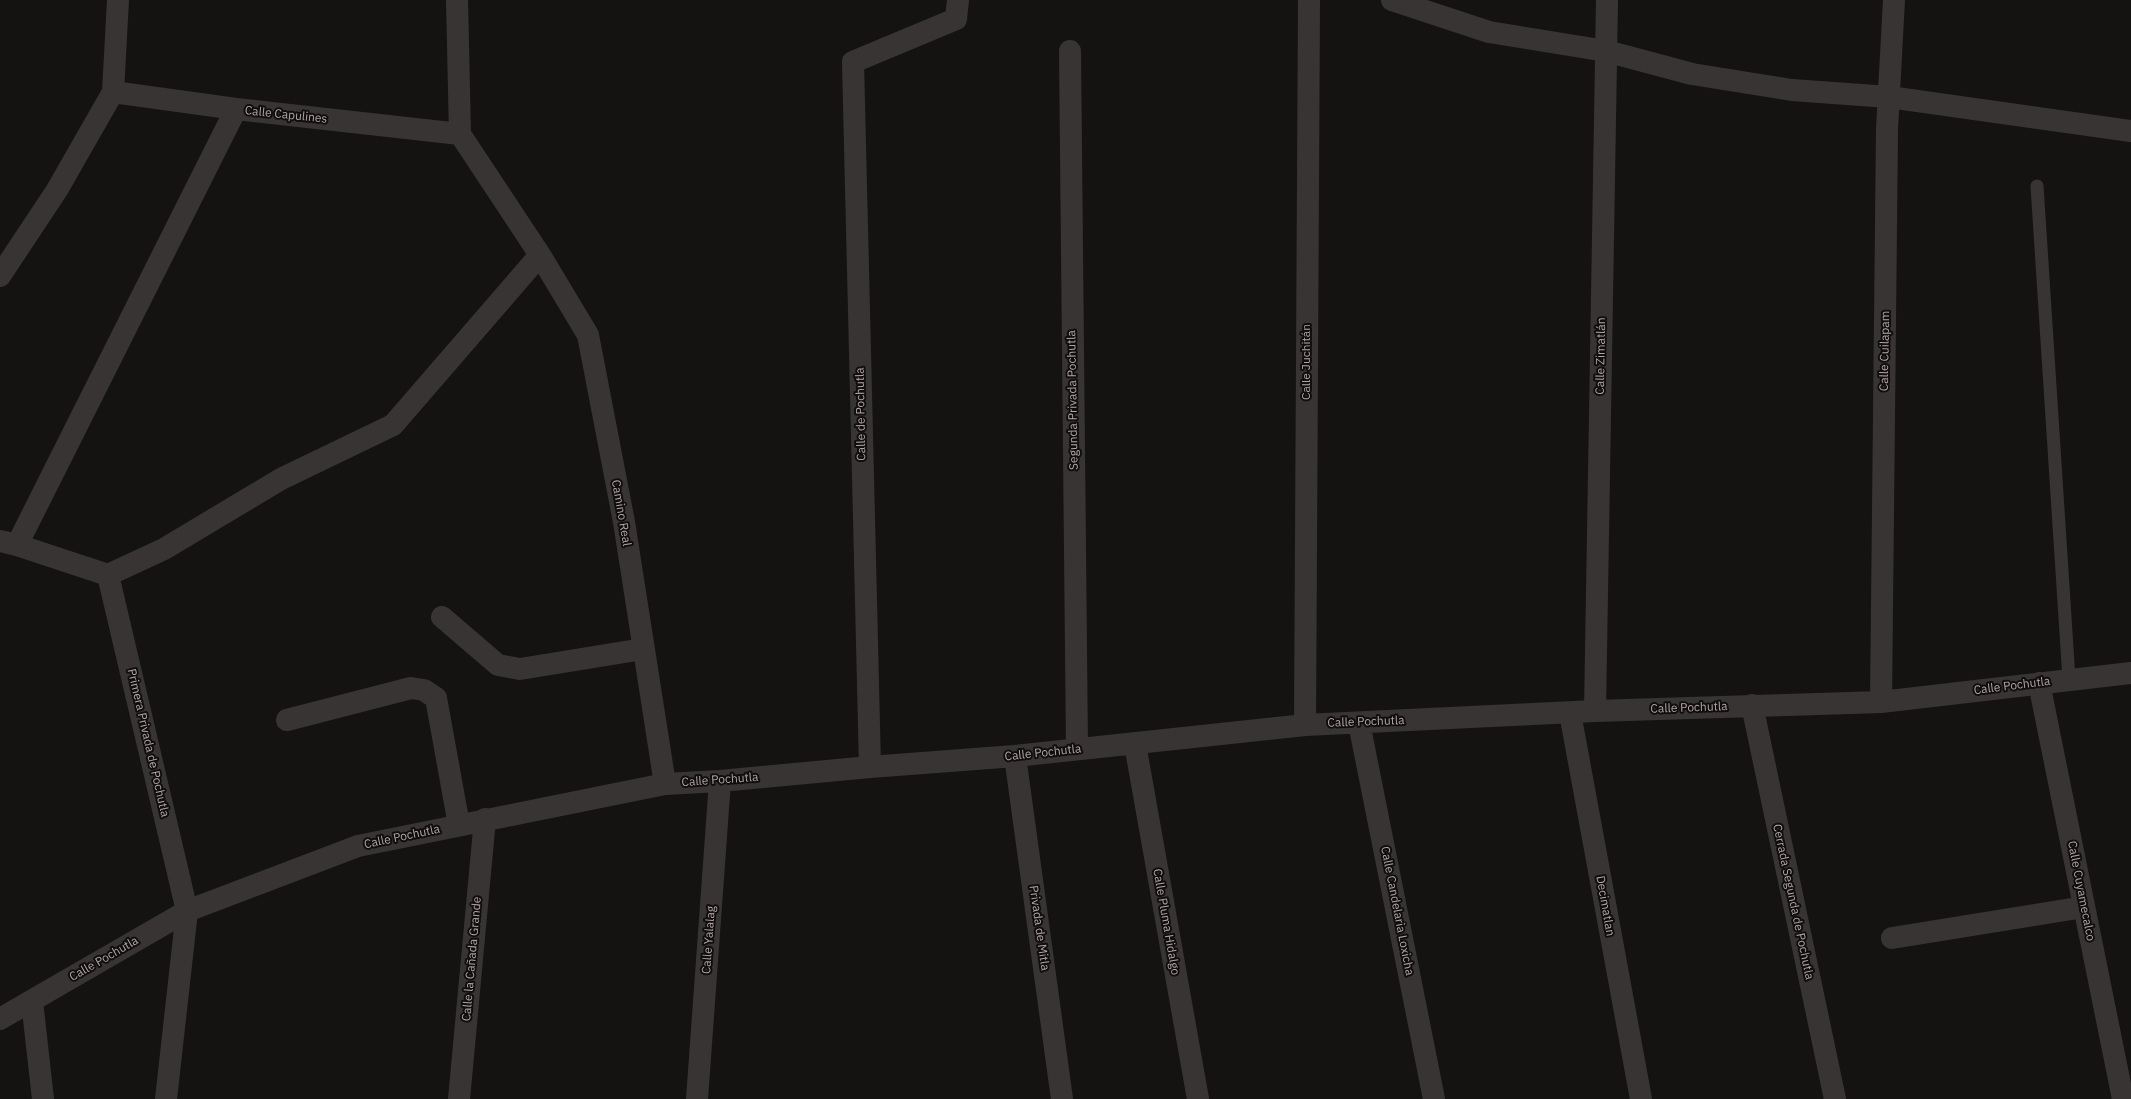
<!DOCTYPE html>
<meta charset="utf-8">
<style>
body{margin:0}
canvas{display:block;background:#141312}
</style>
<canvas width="2131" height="1099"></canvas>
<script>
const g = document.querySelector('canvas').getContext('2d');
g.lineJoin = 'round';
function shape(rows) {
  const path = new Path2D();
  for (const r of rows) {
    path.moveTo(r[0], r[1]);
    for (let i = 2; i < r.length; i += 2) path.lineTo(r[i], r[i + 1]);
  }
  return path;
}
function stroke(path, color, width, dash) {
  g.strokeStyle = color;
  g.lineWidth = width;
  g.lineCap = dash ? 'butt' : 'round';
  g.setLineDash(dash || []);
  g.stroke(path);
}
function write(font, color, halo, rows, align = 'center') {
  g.font = font + ' "IBM Plex Sans",sans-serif';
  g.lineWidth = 4;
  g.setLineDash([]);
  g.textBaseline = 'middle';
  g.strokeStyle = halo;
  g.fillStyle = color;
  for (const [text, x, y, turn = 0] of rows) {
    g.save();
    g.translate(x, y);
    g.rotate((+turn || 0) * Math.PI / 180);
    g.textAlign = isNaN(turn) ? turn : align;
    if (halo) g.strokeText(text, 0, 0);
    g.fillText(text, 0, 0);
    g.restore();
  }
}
const lane = shape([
 [2037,186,2069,679]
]);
const street = shape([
 [457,0,460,134,540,255,588,335,624,522,665,784],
 [1392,0,1489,32,1606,51,1692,74,1792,90,1889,97,2131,131],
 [1070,51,1077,749],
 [113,92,236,109,460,134],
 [0,276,57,190,113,92,118,0],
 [0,541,17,545,108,575,164,549,281,479,393,425,540,255],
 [17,545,236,109],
 [108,575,187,911,166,1099],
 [442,617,498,665,520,669,643,649],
 [2039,683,2123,1099],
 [1881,702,1887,129,1894,0],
 [1752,705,1835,1099],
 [1595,711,1607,0],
 [1570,713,1641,1099],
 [287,720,411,688,424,690,436,698,459,825],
 [1359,723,1434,1099],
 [1305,725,1309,0],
 [1135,744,1198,1099],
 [1015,756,1062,1099],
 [870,767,853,62,956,19,958,0],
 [1892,938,2084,907],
 [32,1001,43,1099],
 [0,1019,187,911,358,846,665,784,720,781,870,767,1015,756,1305,725,1595,711,1881,702,2131,673],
 [459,1099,485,819],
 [697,1099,720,781]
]);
const streetNames = [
 ["Calle Capulines",286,115,6],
 ["Calle Cuilapam",1885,351,-89],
 ["Calle Zimatlán",1601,356,-89],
 ["Calle Juchitán",1307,362,-90],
 ["Segunda Privada Pochutla",1073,400,-91],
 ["Calle de Pochutla",861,414,-91],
 ["Camino Real",621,513,80],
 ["Calle Pochutla",2012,686,-7],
 ["Calle Pochutla",1689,708,-2],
 ["Calle Pochutla",1366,722,-2],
 ["Primera Privada de Pochutla",148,743,77],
 ["Calle Pochutla",1043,753,-6],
 ["Calle Pochutla",720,780,-4],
 ["Calle Pochutla",402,837,-12],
 ["Calle Cuyamecalco",2081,891,79],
 ["Cerrada Segunda de Pochutla",1793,902,78],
 ["Decimatlan",1605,906,80],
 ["Calle Candelaria Loxicha",1397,911,79],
 ["Calle Pluma Hidalgo",1166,922,80],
 ["Privada de Mitla",1039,928,82],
 ["Calle Yalalag",709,940,-86],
 ["Calle Pochutla",104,959,-30],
 ["Calle la Cañada Grande",472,959,-85]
];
stroke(lane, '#393434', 13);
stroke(street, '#393434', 22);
write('12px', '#b5a4a4', '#0f0e0e', streetNames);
</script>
